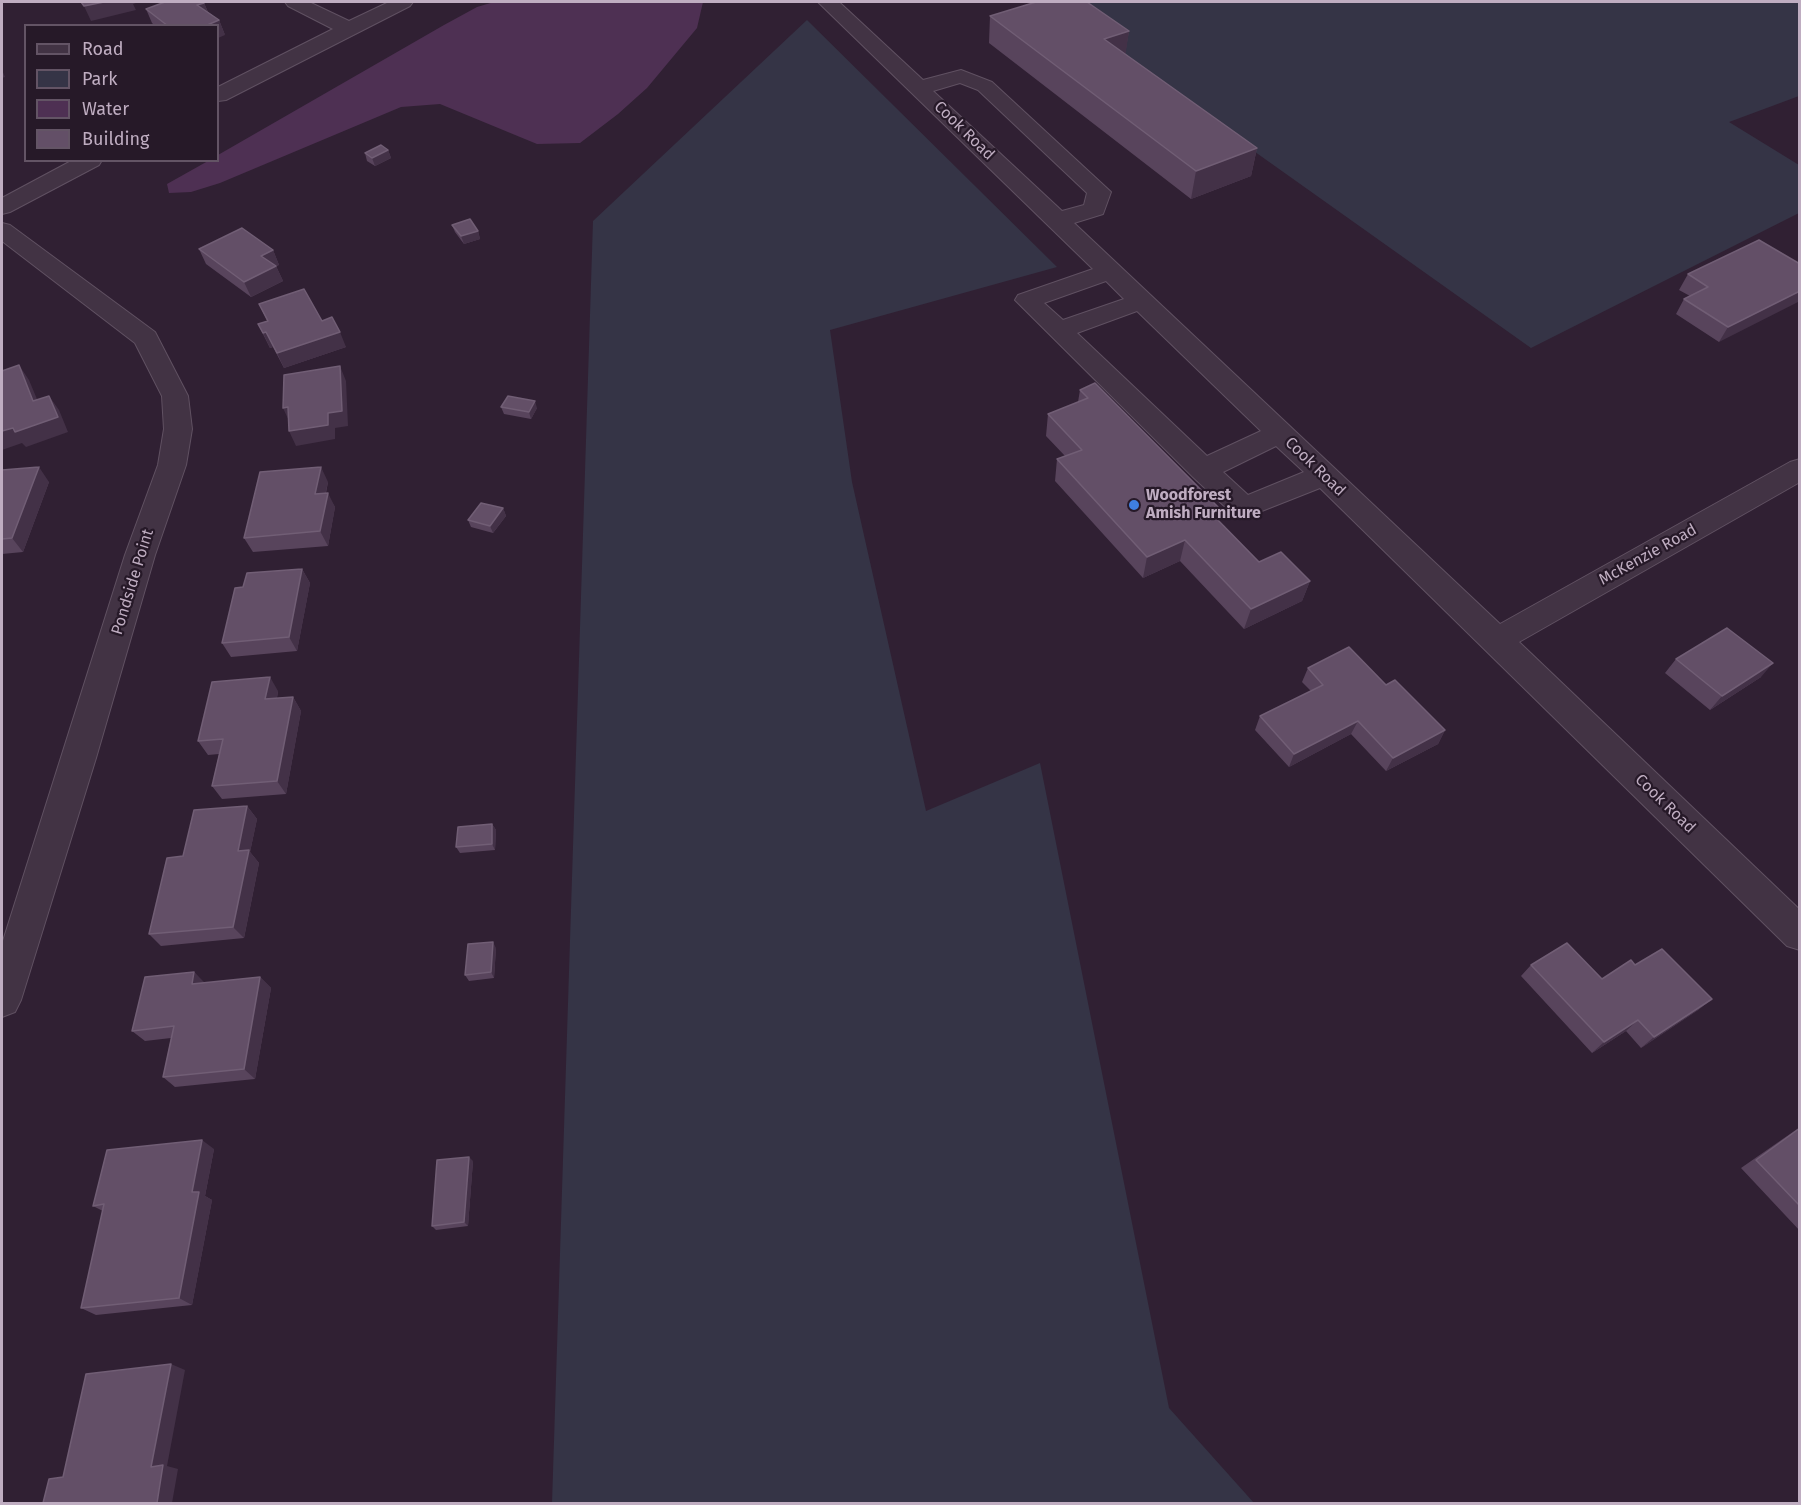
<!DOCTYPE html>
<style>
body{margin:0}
#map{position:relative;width:1801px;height:1505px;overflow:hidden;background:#302033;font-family:"Fira Sans",sans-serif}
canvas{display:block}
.frame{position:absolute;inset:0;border:3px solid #bfadc1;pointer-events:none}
.legend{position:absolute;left:24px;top:24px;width:195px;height:138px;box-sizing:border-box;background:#261928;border:2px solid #635465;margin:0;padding:8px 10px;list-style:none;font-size:18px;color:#bfadc1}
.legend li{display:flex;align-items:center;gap:12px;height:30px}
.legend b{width:30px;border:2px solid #635465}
</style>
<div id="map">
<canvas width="1801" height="1505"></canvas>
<div class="frame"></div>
<ul class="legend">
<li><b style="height:8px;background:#423344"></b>Road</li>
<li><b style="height:16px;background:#353446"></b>Park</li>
<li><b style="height:16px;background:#4e3053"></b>Water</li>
<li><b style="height:16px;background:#634f67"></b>Building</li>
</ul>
</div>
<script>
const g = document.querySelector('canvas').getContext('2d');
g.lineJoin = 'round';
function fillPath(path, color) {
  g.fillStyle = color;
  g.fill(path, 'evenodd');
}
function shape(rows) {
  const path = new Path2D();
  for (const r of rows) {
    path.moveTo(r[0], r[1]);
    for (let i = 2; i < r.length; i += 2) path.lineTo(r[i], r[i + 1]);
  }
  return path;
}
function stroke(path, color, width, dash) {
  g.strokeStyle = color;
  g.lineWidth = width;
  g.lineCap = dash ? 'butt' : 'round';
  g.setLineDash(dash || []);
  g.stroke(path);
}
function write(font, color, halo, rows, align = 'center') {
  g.font = font + ' "Fira Sans",sans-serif';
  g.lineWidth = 4.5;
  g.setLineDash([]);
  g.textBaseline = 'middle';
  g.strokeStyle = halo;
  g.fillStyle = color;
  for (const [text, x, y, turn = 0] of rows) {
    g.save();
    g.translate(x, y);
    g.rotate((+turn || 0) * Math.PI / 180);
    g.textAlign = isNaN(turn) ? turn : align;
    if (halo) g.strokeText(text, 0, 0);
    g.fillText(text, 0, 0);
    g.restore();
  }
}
const green = shape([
 [1044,2,1799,2,1799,96,1729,122,1799,165,1799,213,1531,348],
 [807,20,1057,267,830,330,852,482,926,811,1040,763,1169,1408,1254,1503,552,1503,593,221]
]);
const water = shape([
 [494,2,703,2,697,28,647,88,618,114,580,143,537,144,440,104,401,107,220,183,191,192,169,193,167,184,208,161,218,160,218,155,444,25,477,7]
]);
const minor = shape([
 [285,2,309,2,349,21,389,2,413,2,410,6,226,100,218,101,218,87,333,29,288,6,285,2],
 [818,2,839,2,923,80,961,70,992,82,1111,192,1103,214,1074,223,1500,624,1790,462,1800,459,1800,482,1519,642,1800,910,1800,950,1787,946,1320,488,1244,518,1234,515,1193,477,1015,300,1018,295,1093,269,818,2],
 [960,83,978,90,1087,193,1084,205,1062,211,933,91,960,83],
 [1106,281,1124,299,1063,320,1044,303,1106,281],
 [1137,311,1261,431,1207,456,1077,333,1137,311],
 [1276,446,1304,472,1248,495,1223,472,1276,446],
 [73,160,102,160,99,165,10,212,2,214,2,198,73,160],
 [2,223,10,225,155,332,188,396,192,429,186,465,155,555,96,758,21,1000,15,1012,2,1017,2,944,125,555,158,465,164,429,162,396,135,343,2,241,2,223]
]);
const wall = shape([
 [204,3,208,12,219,20,225,35,218,26,155,26,152,23,146,9],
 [990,16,1129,31,1125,54,1257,148,1251,176,1191,199,989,43],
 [388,150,391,158,375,166,367,161,365,153],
 [452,225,478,231,480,239,464,244,455,232],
 [199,249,273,250,279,265,276,266,283,281,251,297,206,264],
 [1800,264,1719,342,1676,314,1684,299,1690,296,1679,290,1688,274],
 [259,304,322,321,346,347,284,368,273,347,270,348,258,324,267,321],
 [1080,390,1217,519,1259,562,1310,581,1302,601,1244,629,1180,561,1143,578,1055,481,1057,459,1065,456,1046,436,1048,414,1078,402],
 [501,407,537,408,531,419,504,414],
 [2,470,49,482,23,552,2,554],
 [328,482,326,493,335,507,328,546,253,552,244,538],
 [503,508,506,516,493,533,471,527,468,520],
 [302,569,310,583,297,651,231,657,222,643,243,587],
 [1676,659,1761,677,1710,710,1665,673],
 [1308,668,1386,685,1445,730,1438,744,1386,771,1351,734,1289,767,1255,730,1260,716,1311,691,1302,682],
 [278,691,277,698,293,697,301,711,286,794,222,799,212,786,219,754,208,755,198,741],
 [247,806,257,819,250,852,259,863,244,938,161,946,149,934,183,856],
 [492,824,496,830,495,850,460,853,456,847],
 [496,948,494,978,469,981,465,975],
 [1531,965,1602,979,1635,965,1712,999,1698,1010,1641,1048,1626,1031,1592,1053,1521,976],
 [194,972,204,983,260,977,271,988,255,1079,175,1087,163,1077,171,1038,145,1041,132,1031],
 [1800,1127,1800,1231,1741,1168],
 [214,1149,205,1196,212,1200,192,1305,96,1315,81,1308,103,1211,93,1206],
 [473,1161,468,1226,436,1230,432,1226]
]);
const shadedWall = shape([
 [104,2,139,2,133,4,136,10,91,21,84,6],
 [204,3,210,17,197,5],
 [219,20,225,35,218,38,218,26,205,26],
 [1129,31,1125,58,1104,39],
 [2,70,5,77,2,78],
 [1257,148,1251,176,1191,199,1196,171],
 [388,150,391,158,375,166,372,158],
 [478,231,480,239,464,244,461,236],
 [273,250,279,265,276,266,283,281,251,297,244,282,261,256],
 [1800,291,1800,301,1719,342,1728,327],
 [266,332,273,347,270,348,263,333],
 [340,332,346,347,284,368,277,353],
 [19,365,29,380,44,416,33,401],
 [340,366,346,381,348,426,335,428,335,439,296,446,289,431,328,413],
 [49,396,59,410,68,432,26,447,22,443,2,450,2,431],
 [535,401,537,408,531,419,529,412],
 [288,407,290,423,283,408],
 [39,467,49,482,23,552,12,538],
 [321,467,328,482,322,509,315,494],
 [328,493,335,507,328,546,320,531],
 [503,508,506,516,493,533,490,526],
 [1220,509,1214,530,1211,513],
 [1185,540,1180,561,1143,578,1147,557],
 [302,569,310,583,297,651,289,637],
 [1310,581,1302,601,1244,629,1251,609],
 [1773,663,1761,677,1710,710,1722,696],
 [270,677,278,691,274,713,265,699],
 [293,697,301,711,286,794,277,781],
 [1358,721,1351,734,1289,767,1294,754],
 [1445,730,1438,744,1386,771,1393,758],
 [247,806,257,819,250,852,259,863,244,938,233,927,238,851],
 [492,824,496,830,495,850,492,844],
 [493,942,496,948,494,978,491,972],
 [194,972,205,983,192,984],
 [260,977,271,988,255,1079,244,1069],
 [1712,999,1698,1010,1641,1048,1654,1037],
 [1638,1020,1626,1031,1592,1053,1604,1042],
 [202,1140,214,1149,205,1196,212,1200,192,1305,179,1298,192,1192],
 [469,1157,473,1161,468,1226,464,1222],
 [171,1364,185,1370,167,1466,178,1469,172,1503,157,1503,151,1467]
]);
const building = shape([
 [81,2,104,2,84,6,81,2],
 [165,2,202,2,204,3,197,5,219,20,205,26,168,26,146,9,165,2],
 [1036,2,1087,2,1129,31,1104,39,1257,148,1196,171,990,16,1036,2],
 [381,145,388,150,372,158,365,153,381,145],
 [470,219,478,231,461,236,452,225,470,219],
 [242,228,273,250,261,256,276,266,244,282,199,249,242,228],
 [1759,240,1800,264,1800,291,1728,327,1684,299,1708,287,1688,274,1759,240],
 [304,289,322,321,332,317,340,332,277,353,266,332,263,333,258,324,268,321,259,304,304,289],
 [19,365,33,401,49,396,58,417,15,432,13,428,2,431,2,371,19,365],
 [340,366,342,411,328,413,328,425,289,431,288,407,283,408,284,375,340,366],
 [1095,383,1220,509,1211,513,1259,562,1281,552,1310,581,1251,609,1185,540,1147,557,1057,459,1082,450,1048,414,1088,398,1080,390,1095,383],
 [508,396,535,401,529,412,501,407,508,396],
 [39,467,12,538,2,539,2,470,39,467],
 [321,467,315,494,328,493,320,531,244,538,260,472,321,467],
 [481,503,503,508,490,526,468,520,481,503],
 [302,569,289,637,222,643,235,588,243,587,247,573,302,569],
 [1727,628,1773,663,1722,696,1676,659,1727,628],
 [1349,647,1386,685,1395,680,1445,730,1393,758,1358,721,1294,754,1260,716,1323,685,1308,668,1349,647],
 [270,677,265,699,293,697,277,781,212,786,223,739,198,741,212,682,270,677],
 [247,806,238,851,249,850,233,927,149,934,167,858,183,856,194,810,247,806],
 [492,824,492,844,456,847,458,827,492,824],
 [493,942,491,972,465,975,468,944,493,942],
 [1567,943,1602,979,1631,960,1635,965,1662,949,1712,999,1654,1037,1638,1020,1604,1042,1531,965,1567,943],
 [194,972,192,984,260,977,244,1069,163,1077,174,1026,132,1031,145,977,194,972],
 [1800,1128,1800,1206,1756,1160,1800,1128],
 [202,1140,192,1192,199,1192,179,1298,81,1308,104,1204,93,1206,107,1150,202,1140],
 [469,1157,464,1222,432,1226,437,1160,469,1157],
 [171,1364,151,1467,163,1465,157,1503,43,1503,49,1479,63,1477,86,1374,171,1364]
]);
const markers = [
 [1134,505,6,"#3f7fe0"]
];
const streetNames = [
 ["Cook Road",964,131,44],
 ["Cook Road",1315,467,44],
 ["McKenzie Road",1648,555,-29],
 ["Pondside Point",133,582,-73],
 ["Cook Road",1665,804,44]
];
const poiNames = [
 ["Woodforest",1146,496],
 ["Amish Furniture",1146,514]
];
fillPath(green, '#353446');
fillPath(water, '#4e3053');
stroke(minor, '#605162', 2);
fillPath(minor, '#423344');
fillPath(wall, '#58445c');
fillPath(shadedWall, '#433147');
fillPath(building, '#634f67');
stroke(building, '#715e75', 1.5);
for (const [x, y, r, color] of markers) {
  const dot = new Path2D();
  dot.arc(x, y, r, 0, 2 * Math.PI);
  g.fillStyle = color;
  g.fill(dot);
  stroke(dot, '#261928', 2);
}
write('16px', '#bfadc1', '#261928', streetNames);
write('bold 16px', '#bfadc1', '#261928', poiNames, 'left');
</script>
